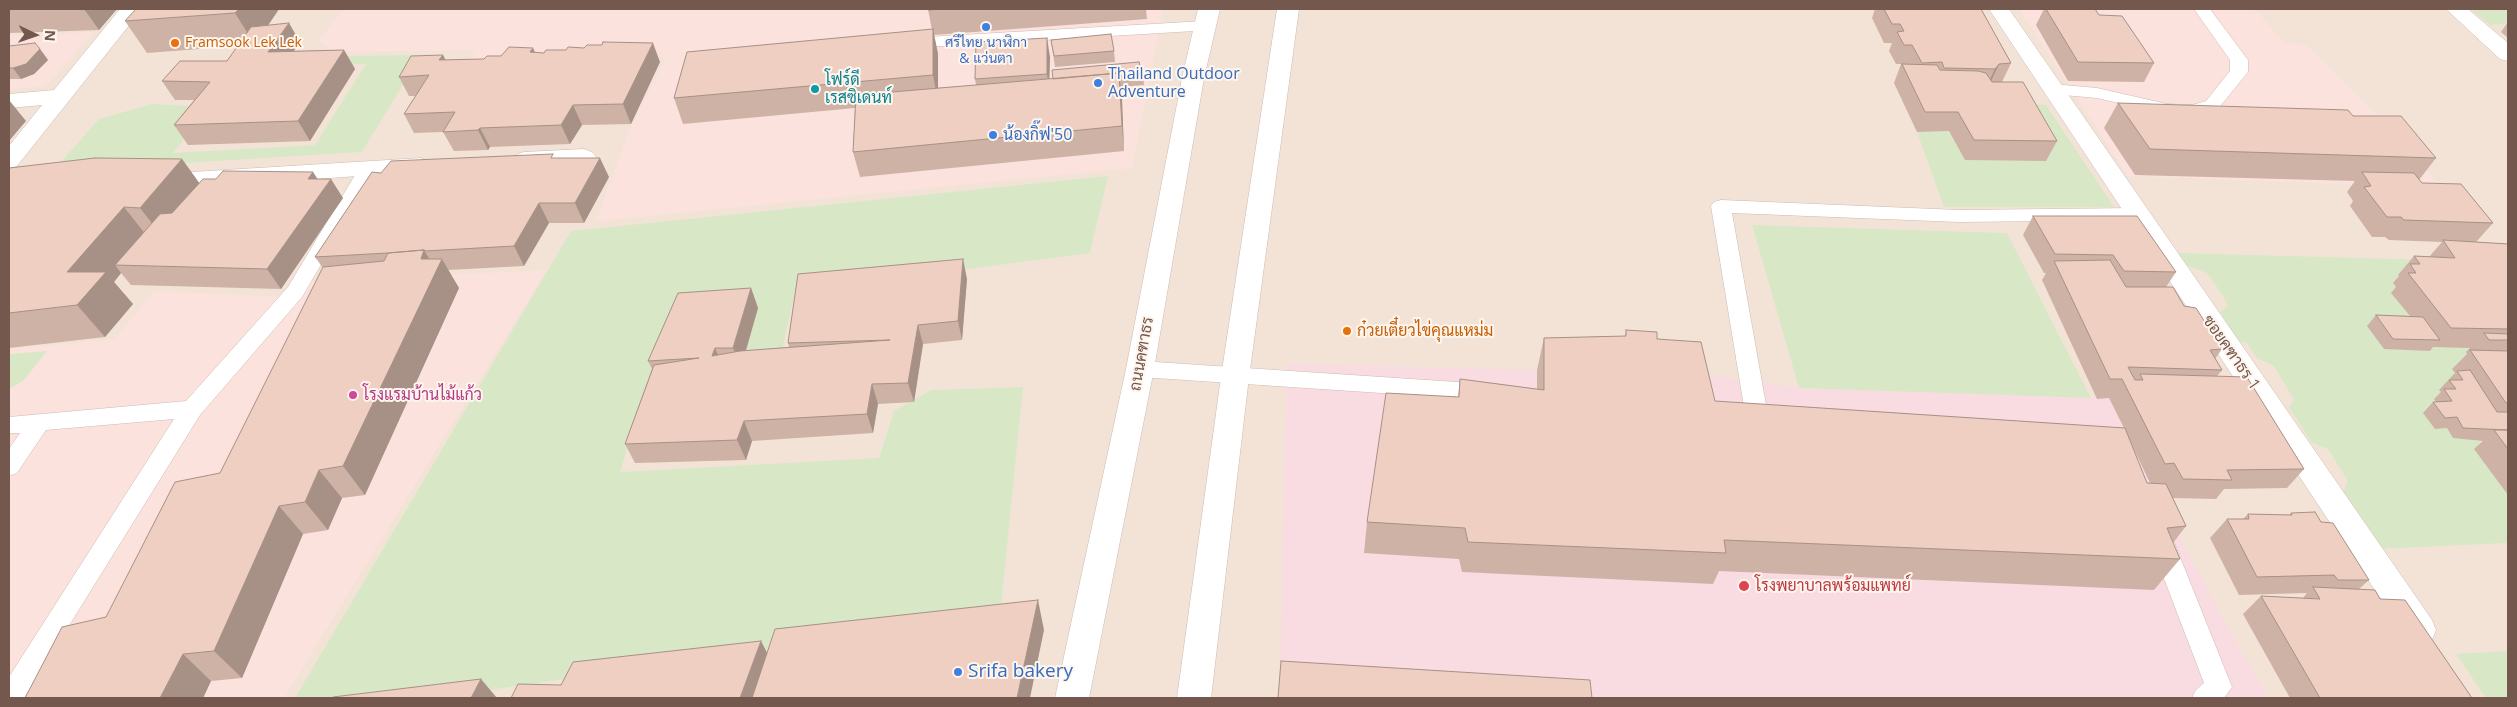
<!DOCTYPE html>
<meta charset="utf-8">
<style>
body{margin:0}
#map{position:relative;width:2517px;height:707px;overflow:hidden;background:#fbf2e8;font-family:"Open Sans",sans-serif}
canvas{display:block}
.frame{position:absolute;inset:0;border:10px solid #74574d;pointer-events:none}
.north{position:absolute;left:10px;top:10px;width:50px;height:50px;-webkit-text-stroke:4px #fef6ee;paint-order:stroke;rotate:93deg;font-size:14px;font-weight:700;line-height:20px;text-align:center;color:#74574d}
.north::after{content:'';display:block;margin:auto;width:18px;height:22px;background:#74574d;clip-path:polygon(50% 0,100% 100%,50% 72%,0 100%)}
</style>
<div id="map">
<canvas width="2517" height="707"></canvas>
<div class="frame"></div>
<div class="north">N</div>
</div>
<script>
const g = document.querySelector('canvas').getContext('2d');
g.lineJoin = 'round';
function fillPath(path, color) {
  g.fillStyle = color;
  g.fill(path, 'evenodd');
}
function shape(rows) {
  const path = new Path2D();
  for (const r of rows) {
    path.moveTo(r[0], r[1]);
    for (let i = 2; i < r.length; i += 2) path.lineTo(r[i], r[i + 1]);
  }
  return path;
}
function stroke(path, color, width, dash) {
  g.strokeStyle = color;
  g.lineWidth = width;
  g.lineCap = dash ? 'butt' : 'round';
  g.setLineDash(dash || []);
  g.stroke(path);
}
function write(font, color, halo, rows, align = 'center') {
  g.font = font + ' "Open Sans",Sarabun,sans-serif';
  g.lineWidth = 4;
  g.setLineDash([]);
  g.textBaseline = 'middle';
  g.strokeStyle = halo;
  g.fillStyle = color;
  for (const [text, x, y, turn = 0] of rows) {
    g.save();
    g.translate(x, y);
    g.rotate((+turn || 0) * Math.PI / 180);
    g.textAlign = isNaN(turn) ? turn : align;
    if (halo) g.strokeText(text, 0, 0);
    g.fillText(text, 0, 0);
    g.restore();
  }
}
const residential = shape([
 [9,9,2508,9,2508,698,9,698]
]);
const commercial = shape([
 [343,9,1163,9,1132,168,596,221,629,131,666,57,468,64,474,50,336,52,318,41],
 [2019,9,2255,9,2284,42,2306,45,2404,142,2440,187,2128,176],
 [94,32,45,86,9,90,9,36],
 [547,270,284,698,9,698,9,349,115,339,154,291,281,297,293,283]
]);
const medical = shape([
 [1617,363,1799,388,2109,398,2150,483,2267,698,1413,698,1280,690,1287,364,1537,370]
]);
const green = shape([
 [2471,9,2508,9,2508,24,2490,25],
 [421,55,362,152,53,171,99,119,152,104,210,107,173,153,315,145,366,64,327,64,334,56],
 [2014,102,2046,105,2114,207,1944,207,1917,132,1949,131],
 [1108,176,1090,253,795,292,780,359,711,349,648,379,620,472,879,458,894,411,931,390,1023,387,1000,616,434,698,295,698,571,231],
 [1752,225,2007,233,2091,398,1799,388],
 [2178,253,2508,262,2508,543,2377,549,2343,492,2348,481,2328,449,2312,443,2289,407,2294,400,2274,366,2257,358,2246,342,2237,342,2220,312,2228,305,2217,287,2207,273,2188,266],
 [47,351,23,381,9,389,9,354],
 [2508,651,2508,698,2486,698,2456,654]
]);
const service = shape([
 [2194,9,2210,9,2248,60,2248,72,2218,109,2192,115,2167,114,2097,98,2052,94,2046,93,2043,89,2046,85,2052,84,2097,88,2167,104,2192,105,2206,101,2230,71,2230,60,2194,9],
 [1205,21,1211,22,1213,26,1211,30,926,47,920,46,918,42,920,38,926,37,1205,21],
 [368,163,375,165,377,169,302,297,200,415,24,698,9,698,9,677,174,419,46,430,17,473,9,476,9,449,20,433,9,433,9,417,186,401,288,287,361,165,368,163],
 [1721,200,1959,210,2136,208,2143,209,2146,214,2143,219,2136,220,1959,222,1732,213,1766,405,1784,408,1787,414,1784,420,1776,422,1756,421,1748,419,1745,413,1711,206,1714,202,1721,200],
 [1140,361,1487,384,1495,386,1498,392,1495,398,1487,400,1140,377,1132,375,1129,369,1132,363,1140,361],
 [2162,532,2170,535,2174,542,2232,687,2224,698,2192,698,2196,690,2204,683,2150,542,2154,535,2162,532]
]);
const minor = shape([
 [120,9,142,9,17,166,9,169,9,146,42,105,9,108,9,94,54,90,120,9],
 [1989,9,2009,9,2432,620,2436,630,2432,640,2420,644,2408,640,1989,9],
 [2446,9,2468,9,2508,43,2508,61,2500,59,2446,9],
 [584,149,592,152,596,157,592,162,524,168,516,165,512,160,516,155,524,152,584,149],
 [421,158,429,161,433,166,429,171,159,190,150,188,147,182,150,176,159,174,421,158]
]);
const tertiary = shape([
 [1198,9,1220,9,1204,78,1154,369,1089,698,1055,698,1126,369,1182,78,1198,9],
 [1277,9,1299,9,1249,377,1211,698,1177,698,1221,377,1277,9]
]);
const wall = shape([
 [9,9,117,9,99,30,9,33],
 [279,9,268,25,300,42,294,51,344,50,355,69,310,141,188,145,174,125,194,100,175,100,162,81,227,61,238,46,147,53,125,21],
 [928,9,1146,9,1147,19,934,35,938,54,938,88,976,85,975,79,1050,57,1049,79,1143,75,1144,85,1121,87,1124,151,860,177,853,152,855,108,683,124,674,98,932,30],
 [1875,9,1981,9,2011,63,2002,82,2057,141,2046,161,1965,160,1949,131,1917,132,1894,83,1901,64,1896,64,1889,51,1892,43,1884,43,1872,18],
 [2044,9,2095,9,2099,15,2154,63,2144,82,2068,81,2036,25],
 [2508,22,2508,38,2501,32],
 [1051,40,1114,51,1115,62,1055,67],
 [9,46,40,49,48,60,34,74,21,79,9,79],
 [535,53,660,62,631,124,582,125,570,144,490,147,488,150,454,151,443,132,414,133,404,114,416,96,409,96,399,77,443,55,445,60,484,59,501,56],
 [2118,103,2353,116,2436,158,2419,180,2422,183,2493,223,2476,242,2508,244,2508,495,2474,449,2483,441,2453,438,2447,428,2435,429,2423,413,2433,402,2436,402,2434,399,2441,392,2439,390,2455,373,2452,369,2467,354,2466,352,2470,348,2433,347,2430,351,2384,349,2367,326,2376,315,2410,316,2391,293,2396,287,2393,283,2399,276,2398,275,2414,256,2429,257,2442,242,2389,240,2385,237,2372,237,2350,206,2353,201,2347,192,2355,181,2135,175,2104,128],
 [555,158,609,177,584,223,549,223,524,266,448,270,459,288,365,495,342,498,328,530,303,534,242,678,211,681,203,698,25,698,106,617,220,473,323,268,315,257,381,173],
 [182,159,199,183,216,179,313,172,317,179,343,198,281,289,131,285,121,273,114,282,133,304,105,337,9,348,9,168],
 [2033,216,2176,272,2166,287,2222,349,2215,359,2222,370,2217,376,2304,469,2287,488,2224,489,2216,499,2173,498,2186,526,2173,543,2180,559,2154,590,1719,571,1713,584,1462,572,1459,559,1364,553,1367,522,1458,397,1460,379,1537,389,1537,370,1544,338,1625,336,1626,330,1657,339,1715,401,2124,428,2109,398,2097,399,2042,280,2046,273,2044,273,2023,235],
 [2131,443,2150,483,2159,483,2160,484,2147,483],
 [967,279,962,340,923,344,914,402,878,404,873,433,752,441,746,460,635,463,625,444,652,369,648,361,751,288,758,308,746,351,789,347,788,343],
 [2291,513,2321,522,2369,580,2359,589,2380,599,2472,698,2290,698,2243,614,2261,596,2303,598,2307,593,2239,595,2210,538,2227,519,2243,519,2248,514,2289,515]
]);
const shadedWall = shape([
 [84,9,117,9,99,30],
 [239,9,279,9,255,45,235,13],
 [289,23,300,42,280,71,268,52],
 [933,29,938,54,938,101,933,75],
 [1047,38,1050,57,1049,93,1047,74],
 [653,43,660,62,631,124,623,104],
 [533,48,542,67,530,52],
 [40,49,48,60,34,74,21,79,13,68],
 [344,50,355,69,310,141,298,121],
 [443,55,453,75,439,60],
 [1999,64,1990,83,1986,88,1995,69],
 [1119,73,1122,98,1124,151,1122,126],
 [9,100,26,121,9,141],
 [573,105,582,125,570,144,561,125],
 [480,128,490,147,488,150,478,130],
 [600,158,609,177,584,223,575,203],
 [182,159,205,191,165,240,140,208],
 [313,172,324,189,331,179,343,198,281,289,267,269,308,179],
 [539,203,549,223,524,266,514,246],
 [124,207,150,240,115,265,121,273,114,282,133,304,105,337,77,305,67,272],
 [424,250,436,270,442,259,459,288,365,495,343,466,421,259],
 [963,259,967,279,962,340,958,321],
 [751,288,758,308,741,367,733,348],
 [918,325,923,344,914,402,908,383],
 [715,348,723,367,712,356],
 [872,384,878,404,873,433,867,414],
 [744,421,752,441,746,460,737,440],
 [319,470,342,498,328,530,305,502],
 [279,506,303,534,242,678,214,651],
 [1038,600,1044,630,1030,698,1017,698],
 [761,641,773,664,760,698,740,698],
 [183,654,211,681,203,698,160,698],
 [481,679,497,698,471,698]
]);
const building = shape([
 [136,9,239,9,235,13,125,21,136,9],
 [928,9,943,9,928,10,928,9],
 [1884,9,1981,9,2011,63,1999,64,1995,69,1944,68,1942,62,1922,63,1912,45,1904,45,1897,32,1904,31,1900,24,1892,24,1884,9],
 [2046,9,2095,9,2099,15,2122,16,2154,63,2078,62,2046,9],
 [289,23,268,52,344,50,298,121,174,125,210,82,162,81,180,61,227,61,251,27,289,23],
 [933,29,933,75,674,98,687,52,933,29],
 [1111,34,1114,51,1054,56,1051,40,1111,34],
 [1047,38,1047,74,975,79,976,42,1047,38],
 [603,42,653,43,623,104,573,105,561,125,480,128,478,130,443,132,455,112,404,114,429,75,399,77,411,56,443,55,439,60,484,59,487,56,501,56,509,47,533,48,530,52,544,53,546,50,566,50,568,47,584,48,587,45,602,45,603,42],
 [35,43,40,49,26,64,13,68,9,68,9,46,35,43],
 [1139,62,1143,75,1119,76,1119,73,1053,79,1052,70,1139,62],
 [1902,64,1937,65,1940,70,1978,71,1986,73,1992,82,2023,82,2057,141,1974,140,1958,112,1925,112,1902,64],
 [1119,73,1122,126,853,152,856,95,1119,73],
 [2118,103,2348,110,2353,116,2401,116,2436,158,2150,149,2118,103],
 [553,154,551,158,600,158,575,203,539,203,514,246,425,251,424,250,388,253,315,257,372,172,381,173,391,161,553,154],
 [95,158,182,159,140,208,124,207,67,272,106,272,77,305,9,313,9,168,95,158],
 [223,171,313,172,308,179,331,179,267,269,115,265,160,214,172,213,203,179,216,179,223,171],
 [2362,172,2414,173,2422,183,2461,184,2493,223,2404,220,2401,217,2387,217,2364,187,2371,186,2362,172],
 [2033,216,2137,216,2176,272,2124,271,2113,255,2055,254,2033,216],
 [2443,240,2508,244,2508,329,2451,328,2408,273,2416,273,2410,264,2420,264,2414,256,2455,258,2443,240],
 [424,250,421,259,442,259,343,466,319,470,305,502,279,506,214,651,183,654,160,698,25,698,62,627,106,617,175,482,220,473,323,267,384,261,388,253,424,250],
 [963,259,958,321,918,325,908,383,872,384,867,414,744,421,737,440,625,444,654,365,699,358,648,361,678,293,751,288,733,348,715,348,712,356,740,351,890,340,788,343,798,274,963,259],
 [2110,260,2126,287,2173,287,2184,306,2196,308,2222,349,2210,350,2222,370,2128,367,2135,380,2143,380,2140,374,2247,377,2304,469,2227,470,2232,480,2183,479,2174,463,2165,464,2122,379,2110,379,2054,261,2110,260],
 [2376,315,2423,317,2440,340,2393,339,2376,315],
 [1626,330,1657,332,1657,339,1701,342,1715,401,2125,428,2147,483,2166,484,2186,526,2167,528,2180,559,1724,540,1726,553,1468,542,1465,528,1367,522,1386,393,1459,397,1460,379,1544,390,1544,338,1626,336,1626,330],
 [2484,333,2508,334,2508,340,2489,340,2484,333],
 [2470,350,2508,351,2508,403,2506,403,2470,350],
 [2470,370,2497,412,2507,412,2508,413,2508,430,2463,428,2457,417,2445,418,2433,402,2452,401,2444,389,2456,389,2449,380,2463,380,2457,371,2470,370],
 [2494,430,2508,430,2508,449,2494,430],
 [2315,512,2321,522,2333,523,2369,580,2338,580,2334,575,2257,577,2227,519,2249,519,2248,514,2292,515,2291,513,2315,512],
 [2313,587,2375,590,2380,599,2405,600,2472,698,2320,698,2261,596,2320,599,2313,587],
 [1038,600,1017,698,752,698,775,629,1038,600],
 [761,641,740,698,511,698,518,684,561,685,573,662,761,641],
 [1281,661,1590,680,1592,698,1278,698,1281,661],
 [481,679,471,698,332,698,333,697,481,679]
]);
const markers = [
 [986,27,5,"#3f7fe0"],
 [175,43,5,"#e8710a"],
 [1098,83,5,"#3f7fe0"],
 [815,89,5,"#0f9aa8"],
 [993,135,5,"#3f7fe0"],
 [1347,331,5,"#e8710a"],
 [353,395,5,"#d1479c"],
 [1744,586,6,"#e0444e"],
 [958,672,5,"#3f7fe0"]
];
const farFoodnames = [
 ["Framsook Lek Lek",185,43]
];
const farShopnames = [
 ["ศรีไทย นาฬิกา",986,43],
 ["& แว่นตา",986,59]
];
const shopNames = [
 ["Thailand Outdoor",1108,74],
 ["Adventure",1108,92],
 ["น้องกิ๊ฟ'50",1003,135]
];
const cultureNames = [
 ["โฟร์ดี",825,80],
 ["เรสซิเดนท์",825,98]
];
const foodNames = [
 ["ก๋วยเตี๋ยวไข่คุณแหม่ม",1357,331]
];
const streetNames = [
 ["ซอยคฑาธร 1",2231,353,55],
 ["ถนนคฑาธร",1142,354,-80]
];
const hotelNames = [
 ["โรงแรมบ้านไม้แก้ว",363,395]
];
const healthNames = [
 ["โรงพยาบาลพร้อมแพทย์",1755,586]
];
const nearShopnames = [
 ["Srifa bakery",968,672]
];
fillPath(residential, '#f3e3d7');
fillPath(commercial, '#fbe2dc');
fillPath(medical, '#f9dce2');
fillPath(green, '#d8e8c7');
stroke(service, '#cfbbb1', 1);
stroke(minor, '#cfbbb1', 1);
stroke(tertiary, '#cfbbb1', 1);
fillPath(service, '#fff');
fillPath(minor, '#fff');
fillPath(tertiary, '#fff');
fillPath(wall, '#ceb2a6');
fillPath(shadedWall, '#a79187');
fillPath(building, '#efcfc1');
stroke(building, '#a79187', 1);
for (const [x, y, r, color] of markers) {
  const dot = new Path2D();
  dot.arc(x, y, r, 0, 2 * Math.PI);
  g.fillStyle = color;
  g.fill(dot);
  stroke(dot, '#fef6ee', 2);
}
write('14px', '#c56008', '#fef6ee', farFoodnames, 'left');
write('14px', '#366cbe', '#fef6ee', farShopnames);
write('16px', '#366cbe', '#fef6ee', shopNames, 'left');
write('16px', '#0d838f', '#fef6ee', cultureNames, 'left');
write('16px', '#c56008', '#fef6ee', foodNames, 'left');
write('16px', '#74574d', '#fef6ee', streetNames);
write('16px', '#b23c85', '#fef6ee', hotelNames, 'left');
write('16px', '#be3a42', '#fef6ee', healthNames, 'left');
write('19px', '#366cbe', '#fef6ee', nearShopnames, 'left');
</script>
